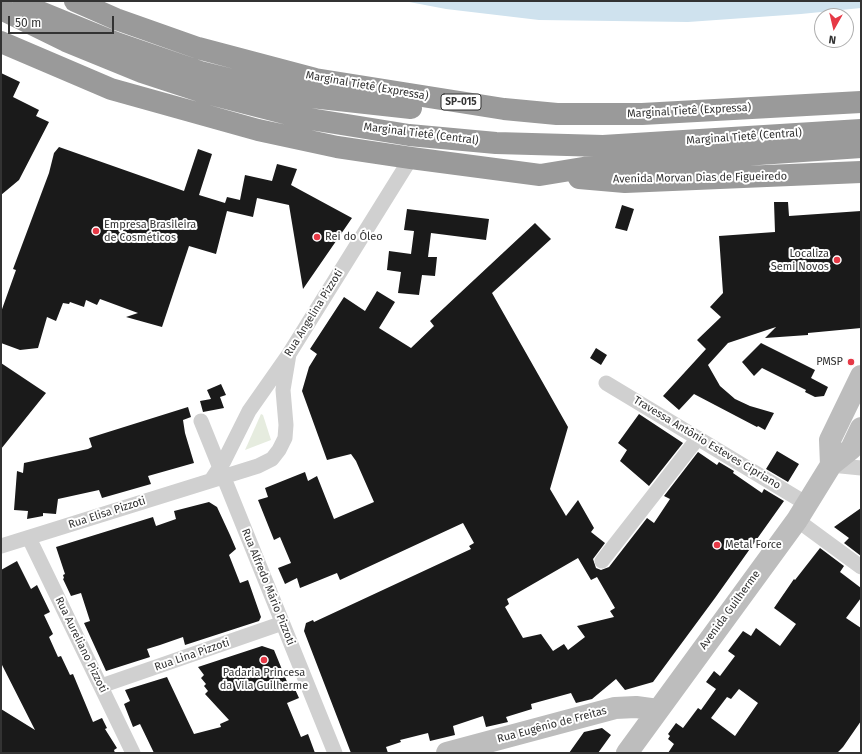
<!DOCTYPE html>
<meta charset="utf-8">
<style>
body{margin:0}
#map{position:relative;width:862px;height:754px;overflow:hidden;background:#fff;font-family:"Fira Sans",sans-serif}
canvas{display:block}
.frame{position:absolute;inset:0;border:2px solid #333;pointer-events:none}
.north{position:absolute;left:814px;top:8px;width:40px;height:40px;box-sizing:border-box;background:#fff;border:1px solid #adadad;border-radius:50%;rotate:188deg;font-size:11px;font-weight:700;line-height:16px;text-align:center;color:#333}
.north::after{content:'';display:block;margin:auto;width:14px;height:18px;background:#e63946;clip-path:polygon(50% 0,100% 100%,50% 72%,0 100%)}
.scale{position:absolute;left:8px;top:16px;width:106px;height:18px;box-sizing:border-box;border:2px solid #333;border-top:0;padding-left:5px;font-size:12px;line-height:14px;white-space:nowrap;color:#333;-webkit-text-stroke:3px #fff;paint-order:stroke}
</style>
<div id="map">
<canvas width="862" height="754"></canvas>
<div class="frame"></div>
<div class="north">N</div>
<div class="scale">50 m</div>
</div>
<script>
const g = document.querySelector('canvas').getContext('2d');
g.lineJoin = 'round';
function fillPath(path, color) {
  g.fillStyle = color;
  g.fill(path, 'evenodd');
}
function shape(rows) {
  const path = new Path2D();
  for (const r of rows) {
    path.moveTo(r[0], r[1]);
    for (let i = 2; i < r.length; i += 2) path.lineTo(r[i], r[i + 1]);
  }
  return path;
}
function stroke(path, color, width, dash) {
  g.strokeStyle = color;
  g.lineWidth = width;
  g.lineCap = dash ? 'butt' : 'round';
  g.setLineDash(dash || []);
  g.stroke(path);
}
function write(font, color, halo, rows, align = 'center') {
  g.font = font + ' "Fira Sans",sans-serif';
  g.lineWidth = 4;
  g.setLineDash([]);
  g.textBaseline = 'middle';
  g.strokeStyle = halo;
  g.fillStyle = color;
  for (const [text, x, y, turn = 0] of rows) {
    g.save();
    g.translate(x, y);
    g.rotate((+turn || 0) * Math.PI / 180);
    g.textAlign = isNaN(turn) ? turn : align;
    if (halo) g.strokeText(text, 0, 0);
    g.fillText(text, 0, 0);
    g.restore();
  }
}
const green = shape([
 [261,414,263,415,271,440,245,450]
]);
const water = shape([
 [404,1,861,1,861,8,801,14,688,22,539,20,446,9]
]);
const building = shape([
 [1,73,20,82,13,97,39,110,36,116,49,122,19,180,1,195],
 [59,147,184,191,198,149,212,154,199,195,225,203,227,197,240,200,245,175,272,181,277,164,297,169,291,185,352,218,303,289,289,205,257,198,253,217,227,211,216,254,189,246,162,327,126,317,138,313,100,299,97,305,86,300,84,307,70,302,69,304,63,303,56,321,47,317,38,348,20,350,1,343,1,312,16,270,13,269,49,173,54,153],
 [774,202,788,202,789,216,861,211,861,328,808,333,808,335,765,338,776,327,728,343,708,365,720,386,735,399,750,406,774,413,765,430,758,426,757,427,694,394,679,410,663,396,706,349,697,340,721,317,710,307,723,293,719,236,775,232],
 [622,205,634,209,627,231,615,228],
 [407,209,489,219,486,240,431,233,428,257,437,257,435,276,422,275,419,295,398,293,401,272,387,270,389,251,411,254,414,231,404,230],
 [535,223,551,239,492,293,568,427,550,489,566,516,578,500,594,528,591,532,605,543,593,559,596,568,601,570,609,567,647,518,654,523,670,499,664,496,698,452,717,465,719,462,734,471,733,473,762,493,764,489,784,501,715,598,653,682,625,690,616,679,592,699,576,703,571,693,531,704,532,709,506,717,508,722,486,727,483,716,453,726,455,735,430,741,428,733,400,740,401,742,386,747,388,753,351,753,304,631,306,623,313,620,314,622,471,549,469,546,474,543,463,523,340,580,337,573,300,588,297,578,285,584,278,568,291,563,280,537,274,540,258,500,268,497,265,488,305,472,308,481,317,476,334,519,374,502,356,461,351,454,327,460,302,391,309,367,317,354,310,349,344,297,365,311,377,291,395,302,379,328,411,348,434,326,430,321],
 [578,558,591,580,597,577,615,608,610,611,614,617,577,626,585,637,568,650,564,644,553,651,541,634,523,638,505,607,509,604,507,599],
 [761,343,815,370,811,378,828,387,824,396,815,397,805,392,806,390,762,368,754,376,742,362],
 [596,348,607,355,601,365,590,358],
 [1,363,46,393,1,449],
 [221,384,226,395,220,397,224,408,203,412,200,401,211,399,207,390],
 [188,407,191,417,183,420,185,433,194,463,148,476,151,484,102,498,99,490,58,499,56,514,43,513,43,516,27,519,28,511,14,510,17,471,23,473,24,463,88,449,92,447,89,438],
 [639,414,683,443,649,486,620,461,627,450,618,443],
 [777,451,799,464,788,482,766,469],
 [209,502,217,507,230,535,236,549,229,555,240,583,248,580,261,617,259,621,185,645,183,637,160,645,147,649,150,657,106,671,84,623,90,621,81,593,71,596,63,579,64,578,63,575,65,574,56,547,153,517,156,526,176,519,174,511],
 [861,508,861,556,844,543,849,538,834,527],
 [820,548,844,566,840,572,861,588,861,598,846,618,861,628,861,721,843,747,837,753,668,753,674,744,668,739,670,736,668,734,676,723,683,728,698,708,701,710,716,689,706,682,714,671,720,676,735,656,728,651,743,631,751,636,756,628,780,646,796,624,774,608,794,579,795,580],
 [739,689,758,703,735,736,711,718,727,697,731,699],
 [17,561,31,589,37,585,50,612,44,615,53,634,49,637,58,657,61,656,70,675,73,674,93,722,102,718,107,728,105,729,117,748,114,750,115,753,1,753,1,709,35,730,1,663,1,570],
 [262,646,274,650,290,689,294,687,299,698,287,703,301,737,308,734,315,753,154,753,140,724,133,727,124,704,130,701,125,690,167,677,194,734,221,727,220,724,229,720,205,694,208,691,204,686,206,684,201,678,204,675,198,667],
 [602,728,611,735,598,753,569,753,584,732]
]);
const street = shape([
 [606,383,807,504],
 [201,421,335,753],
 [831,465,861,468],
 [212,479,224,461,249,411,289,354,411,158],
 [797,520,861,567],
 [29,538,133,753],
 [1,546,258,466,272,459,279,450,285,438,286,425,283,390,289,354],
 [602,561,698,438],
 [101,686,277,625,282,622]
]);
const secondary = shape([
 [831,465,830,440,861,376],
 [447,753,615,708,636,707,658,710],
 [627,753,797,520,831,465,851,449,861,428]
]);
const highway = shape([
 [75,1,116,19,198,48,315,79,504,109,557,114,642,114,861,102],
 [23,5,116,43,200,72,293,95,411,108],
 [1,9,66,41,142,72,203,92,304,118,409,135,496,143,603,146,861,130],
 [1,42,111,89,258,130,337,147,411,158,540,175,595,166,642,162,861,147],
 [579,178,625,182,861,172]
]);
const markers = [
 [96,231,4,"#e63946"],
 [317,237,4,"#e63946"],
 [837,260,4,"#e63946"],
 [851,362,4,"#e63946"],
 [717,545,4,"#e63946"],
 [264,660,4,"#e63946"]
];
const shields = [
 [461,102,40]
];
const shieldNames = [
 ["SP-015",461,102]
];
const streetNames = [
 ["Marginal Tietê (Expressa)",367,86,10],
 ["Marginal Tietê (Expressa)",689,111,-3],
 ["Marginal Tietê (Central)",421,134,7],
 ["Marginal Tietê (Central)",744,137,-4],
 ["Avenida Morvan Dias de Figueiredo",700,178,-1],
 ["Rua Angelina Pizzoti",314,313,-58],
 ["Travessa Antônio Esteves Cipriano",707,443,31],
 ["Rua Elisa Pizzoti",107,513,-18],
 ["Rua Alfredo Mário Pizzoti",268,587,68],
 ["Avenida Guilherme",730,610,-54],
 ["Rua Aureliano Pizzoti",81,645,64],
 ["Rua Lina Pizzoti",192,655,-19],
 ["Rua Eugênio de Freitas",552,725,-15]
];
const poiNames = [
 ["Empresa Brasileira",104,225],
 ["de Cosméticos",104,238],
 ["Rei do Óleo",325,237],
 ["Localiza",829,254,"right"],
 ["Semi Novos",829,267,"right"],
 ["PMSP",843,362,"right"],
 ["Metal Force",725,545],
 ["Padaria Princesa",264,673,"center"],
 ["da Vila Guilherme",264,686,"center"]
];
fillPath(green, '#e6ecdf');
fillPath(water, '#cfe2ee');
fillPath(building, '#1a1a1a');
stroke(street, '#d0d0d0', 15);
stroke(secondary, '#bdbdbd', 22);
stroke(highway, '#9a9a9a', 22);
for (const [x, y, r, color] of markers) {
  const dot = new Path2D();
  dot.arc(x, y, r, 0, 2 * Math.PI);
  g.fillStyle = color;
  g.fill(dot);
  stroke(dot, '#fff', 1.5);
}
for (const [x, y, w] of shields) {
  const box = new Path2D();
  box.roundRect(x - w / 2, y - 8, w, 16, 3);
  g.fillStyle = '#fff';
  g.fill(box);
  stroke(box, '#333', 1);
}
write('bold 10px', '#333', null, shieldNames);
write('11px', '#333', '#fff', streetNames);
write('11px', '#333', '#fff', poiNames, 'left');
</script>
